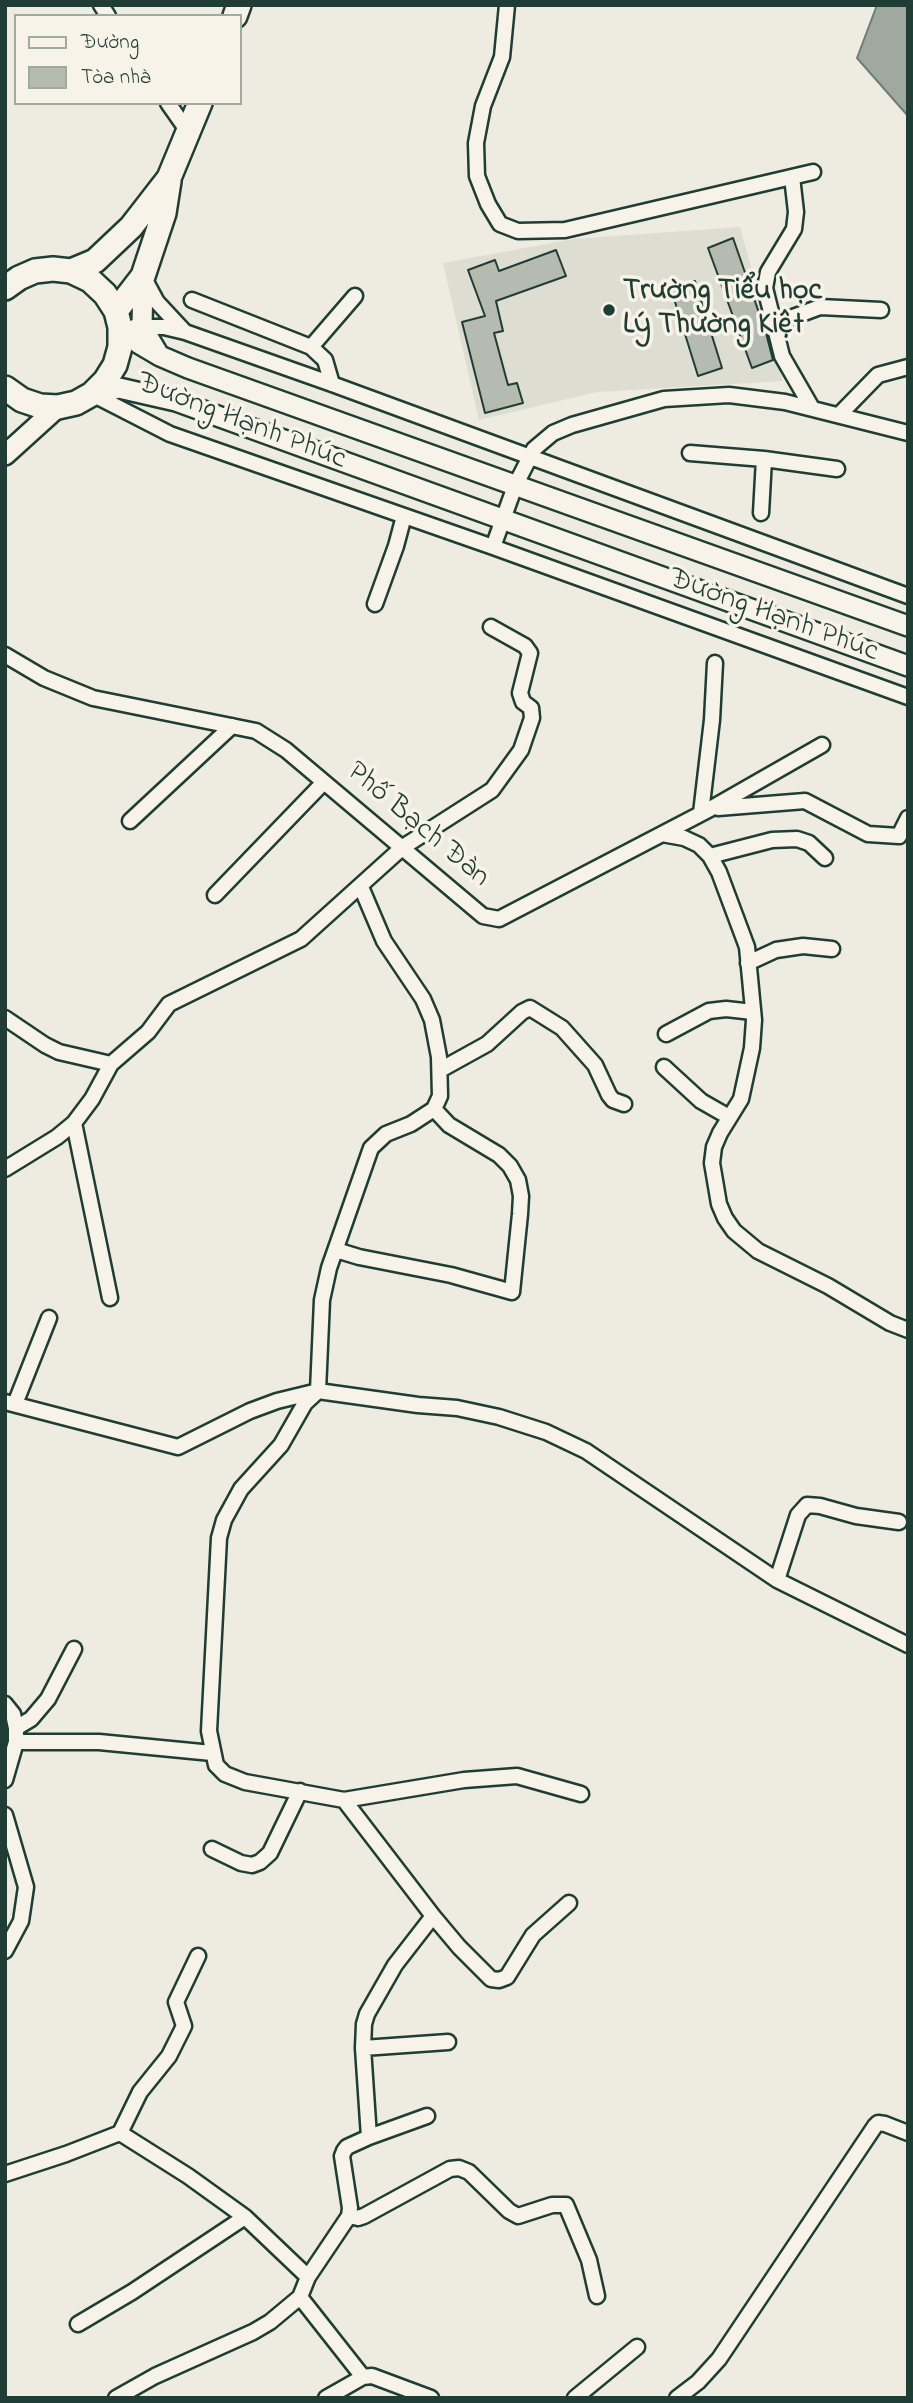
<!DOCTYPE html>
<meta charset="utf-8">
<style>
body{margin:0}
#map{position:relative;width:913px;height:2403px;overflow:hidden;background:#eeece1;font-family:"Indie Flower",sans-serif}
canvas{display:block}
.frame{position:absolute;inset:0;border:7px solid #1f3d34;pointer-events:none}
.legend{position:absolute;left:14px;top:14px;width:228px;height:91px;box-sizing:border-box;background:#f7f3e8;border:2px solid #a1aaa0;margin:0;padding:9px 12px;list-style:none;font-size:21px;color:#1f3d34}
.legend li{display:flex;align-items:center;gap:14px;height:35px}
.legend b{width:35px;border:2px solid #a1aaa0}
</style>
<div id="map">
<canvas width="913" height="2403"></canvas>
<div class="frame"></div>
<ul class="legend">
<li><b style="height:9px;background:#f7f3e8"></b>Đường</li>
<li><b style="height:19px;background:#b5bbb0"></b>Tòa nhà</li>
</ul>
</div>
<script>
const g = document.querySelector('canvas').getContext('2d');
g.lineJoin = 'round';
function fillPath(path, color) {
  g.fillStyle = color;
  g.fill(path, 'evenodd');
}
function shape(rows) {
  const path = new Path2D();
  for (const r of rows) {
    path.moveTo(r[0], r[1]);
    for (let i = 2; i < r.length; i += 2) path.lineTo(r[i], r[i + 1]);
  }
  return path;
}
function stroke(path, color, width, dash) {
  g.strokeStyle = color;
  g.lineWidth = width;
  g.lineCap = dash ? 'butt' : 'round';
  g.setLineDash(dash || []);
  g.stroke(path);
}
function write(font, color, halo, rows, align = 'center') {
  g.font = font + ' "Indie Flower",sans-serif';
  g.lineWidth = 7;
  g.setLineDash([]);
  g.textBaseline = 'middle';
  g.strokeStyle = halo;
  g.fillStyle = color;
  for (const [text, x, y, turn = 0] of rows) {
    g.save();
    g.translate(x, y);
    g.rotate((+turn || 0) * Math.PI / 180);
    g.textAlign = isNaN(turn) ? turn : align;
    if (halo) g.strokeText(text, 0, 0);
    g.fillText(text, 0, 0);
    g.restore();
  }
}
const built = shape([
 [740,227,783,381,597,392,479,420,443,263,574,239]
]);
const water = shape([
 [877,5,908,5,908,116,857,58,877,5]
]);
const building = shape([
 [733,238,766,333,773,360,752,368,708,248,733,238],
 [556,250,566,276,496,301,503,331,494,333,508,385,517,383,523,403,485,413,462,322,485,316,468,270,495,260,499,271,556,250],
 [695,281,722,368,698,376,671,289,695,281]
]);
const minor = shape([
 [101,5,108,16],
 [507,5,502,57,483,106,476,143,477,176,488,204,500,224,518,231,565,230,813,172],
 [168,103,189,133],
 [792,177,796,212,794,229,768,272,765,288,782,356,812,408],
 [144,278,157,302,184,331],
 [192,300,311,347,325,360,332,384],
 [774,324,820,307,881,310],
 [134,327,164,327,185,332,332,384,908,596],
 [311,347,355,296],
 [92,394,170,434,493,547,908,697],
 [839,415,878,375,908,367],
 [690,453,764,459,837,469],
 [761,513,764,459],
 [493,547,515,486,534,449,553,433,572,425,664,399,729,395,785,402,908,433],
 [375,604,396,546,404,516],
 [5,655,44,678,93,698,256,731,286,750,483,916,499,919,710,809,822,745],
 [718,808,805,801,868,834,899,836,908,818],
 [701,813,712,720,715,663],
 [130,821,232,726],
 [662,834,684,838,699,845,710,856,719,872,747,947,754,1020,752,1048,741,1099,720,1133,714,1147,712,1163,719,1204,725,1218,734,1231,758,1251,828,1286,890,1323,908,1330],
 [710,856,772,840,797,839,809,843,825,858],
 [215,895,324,782],
 [748,963,776,950,803,946,832,949],
 [5,1018,45,1045,59,1052,111,1064],
 [666,1034,709,1011,726,1009,753,1012],
 [664,1067,701,1101,729,1117],
 [440,1070,487,1044,522,1012,530,1008,562,1028,595,1065,609,1095,613,1100,624,1104],
 [74,1123,110,1298],
 [5,1169,57,1137,74,1123,92,1099,111,1064,148,1032,169,1004,301,939,403,847,492,790,521,750,532,718,531,708,523,702,520,693,530,653,525,646,491,627],
 [336,1250,359,1257,451,1275,512,1292,520,1214,521,1196,518,1180,510,1166,499,1155,449,1125,434,1109],
 [5,1402,178,1447,250,1411,277,1401,318,1391,418,1405,457,1408,499,1417,546,1432,586,1451,777,1580,908,1645],
 [15,1404,49,1318],
 [777,1580,798,1515,807,1505,820,1506,856,1516,899,1522],
 [5,1704,13,1714,16,1728,16,1742,5,1780],
 [16,1728,31,1719,48,1699,74,1649],
 [16,1742,99,1742,212,1753],
 [344,1800,464,1780,517,1776,581,1794],
 [5,1815,26,1887,21,1921,5,1951],
 [212,1849,241,1863,252,1865,260,1862,270,1853,300,1791],
 [433,1916,459,1947,491,1979,499,1980,507,1977,533,1935,569,1903],
 [198,1956,176,2002,184,2026,169,2056,140,2092,120,2133,188,2176,245,2217,308,2277],
 [363,2048,448,2042],
 [369,2137,427,2116],
 [5,2174,66,2154,120,2133],
 [349,2216,358,2218,364,2216,450,2169,459,2168,469,2172,509,2211,518,2216,552,2205,566,2205,589,2260,597,2296],
 [300,2297,363,2377,372,2376,431,2398],
 [78,2324,132,2292,245,2217],
 [116,2398,155,2376,253,2332,270,2322,300,2297,308,2277,349,2216,350,2208,342,2156,344,2151,347,2147,369,2137,363,2048,364,2024,367,2014,395,1965,433,1916,344,1800,245,1782,225,1774,216,1765,209,1731,219,1538,224,1520,241,1489,281,1445,305,1403,318,1391,322,1300,329,1268,371,1148,386,1134,411,1124,434,1109,440,1096,439,1057,432,1020,423,999,384,941,361,887],
 [326,2398,363,2377],
 [575,2398,637,2347],
 [677,2398,698,2382,719,2359,875,2126,878,2123,885,2124,908,2133]
]);
const secondary = shape([
 [143,276,142,327,157,352],
 [120,327,138,343,160,356,188,368,908,626],
 [92,394,119,388,176,401,908,666],
 [5,455,58,407]
]);
const primary = shape([
 [235,16,239,5],
 [71,271,95,261,131,227,169,178,200,103],
 [5,288,19,278,35,271,53,269,71,271,90,280,105,294,116,311,120,327,120,347,115,365,105,381,92,394,76,403,58,407,40,406,22,400,5,388],
 [116,311,143,276,164,213,169,181]
]);
const markers = [
 [609,310,7,"#1f3d34"]
];
const poiNames = [
 ["Trường Tiểu học",623,293],
 ["Lý Thường Kiệt",623,327]
];
const streetNames = [
 ["Đường Hạnh Phúc",241,423,21],
 ["Đường Hạnh Phúc",773,617,20],
 ["Phố Bạch Đàn",417,826,40]
];
fillPath(built, '#ddddd2');
fillPath(water, '#9fa99f');
stroke(water, '#6c7e74', 2);
fillPath(building, '#b5bbb0');
stroke(building, '#1f3d34', 2);
stroke(minor, '#1f3d34', 19);
stroke(secondary, '#1f3d34', 24);
stroke(primary, '#1f3d34', 28);
stroke(minor, '#f7f3e8', 14);
stroke(secondary, '#f7f3e8', 19);
stroke(primary, '#f7f3e8', 23);
for (const [x, y, r, color] of markers) {
  const dot = new Path2D();
  dot.arc(x, y, r, 0, 2 * Math.PI);
  g.fillStyle = color;
  g.fill(dot);
  stroke(dot, '#f7f3e8', 2.5);
}
write('bold 30px', '#1f3d34', '#f7f3e8', poiNames, 'left');
write('30px', '#1f3d34', '#f7f3e8', streetNames);
</script>
